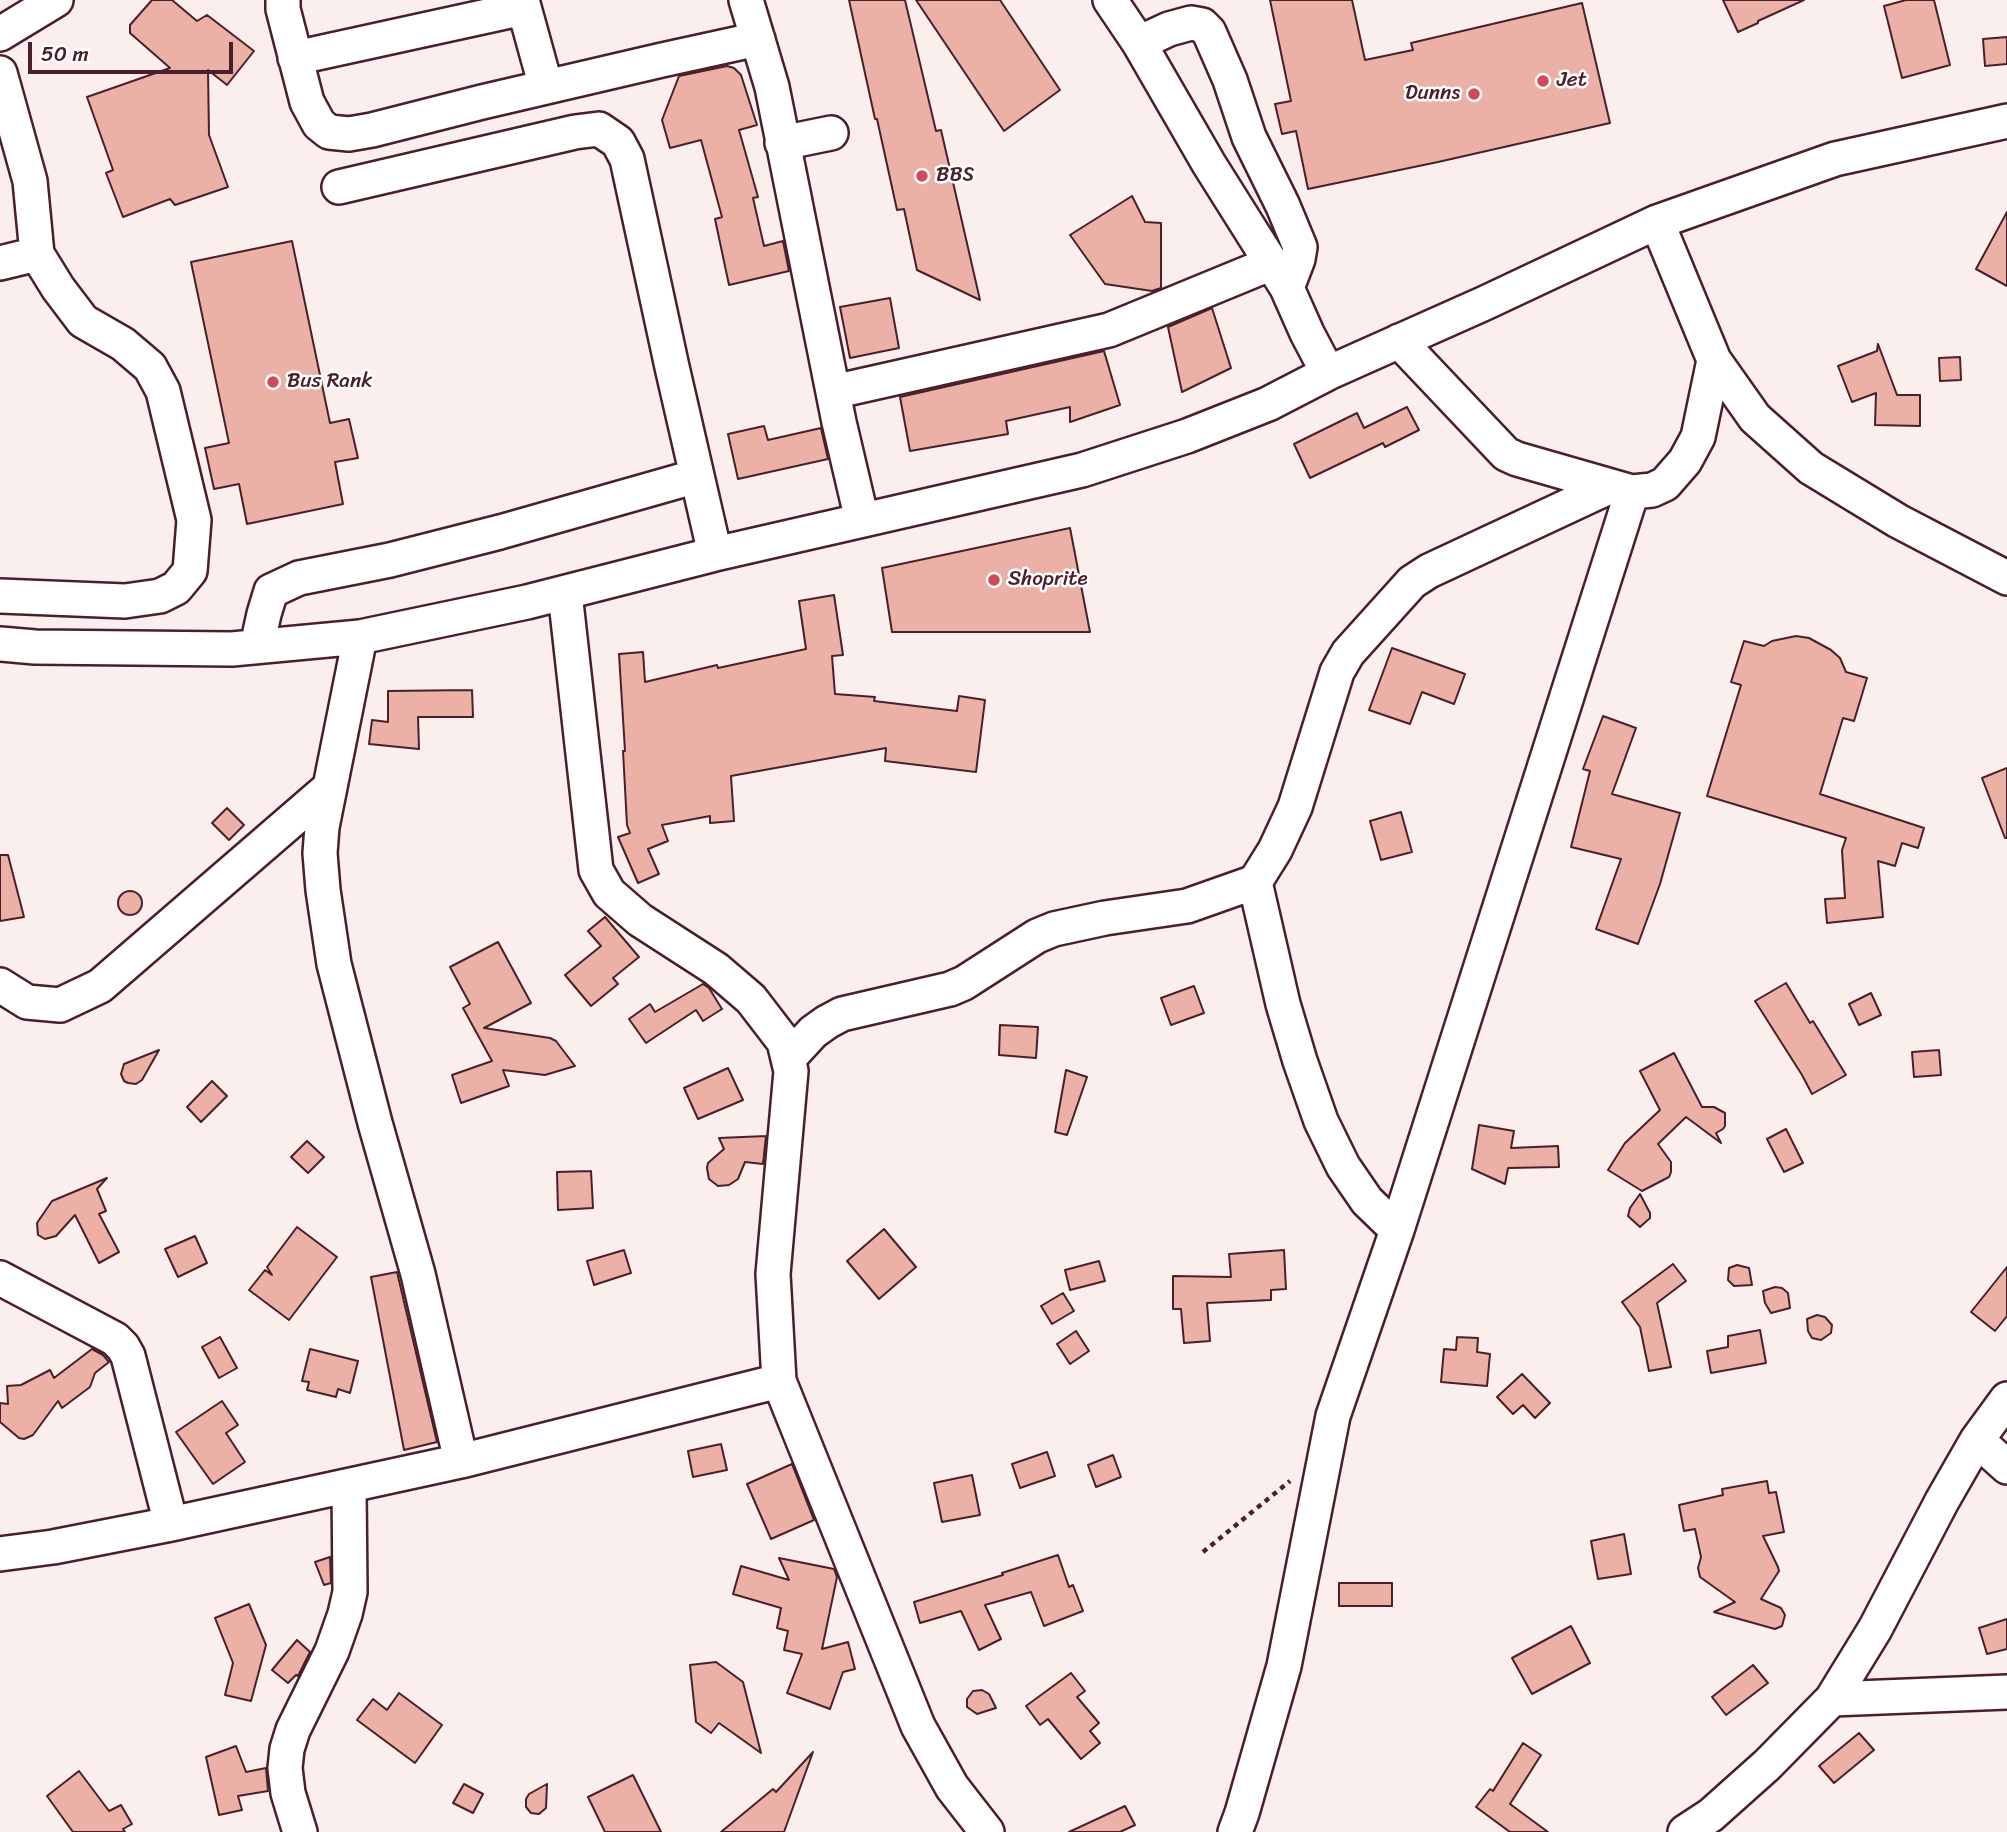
<!DOCTYPE html>
<style>
body{margin:0}
#map{position:relative;width:2007px;height:1832px;overflow:hidden;background:#fbefed;font-family:Sriracha,sans-serif}
canvas{display:block}
.scale{position:absolute;left:28px;top:42px;width:205px;height:32px;box-sizing:border-box;border:4px solid #4a1f2b;border-top:0;padding-left:9px;font-size:21px;line-height:24px;white-space:nowrap;color:#4a1f2b;-webkit-text-stroke:5px #fff;paint-order:stroke}
</style>
<div id="map">
<canvas width="2007" height="1832"></canvas>
<div class="scale">50 m</div>
</div>
<script>
const g = document.querySelector('canvas').getContext('2d');
g.lineJoin = 'round';
function fillPath(path, color) {
  g.fillStyle = color;
  g.fill(path, 'evenodd');
}
function shape(rows) {
  const path = new Path2D();
  for (const r of rows) {
    if (r.length === 3) {
      path.moveTo(r[0] + r[2], r[1]);
      path.arc(r[0], r[1], r[2], 0, 2 * Math.PI);
      continue;
    }
    path.moveTo(r[0], r[1]);
    for (let i = 2; i < r.length; i += 2) path.lineTo(r[i], r[i + 1]);
  }
  return path;
}
function stroke(path, color, width, dash) {
  g.strokeStyle = color;
  g.lineWidth = width;
  g.lineCap = dash ? 'butt' : 'round';
  g.setLineDash(dash || []);
  g.stroke(path);
}
function write(font, color, halo, rows, align = 'center') {
  g.font = font + ' Sriracha,sans-serif';
  g.lineWidth = 5;
  g.setLineDash([]);
  g.textBaseline = 'middle';
  g.strokeStyle = halo;
  g.fillStyle = color;
  for (const [text, x, y, turn = 0] of rows) {
    g.save();
    g.translate(x, y);
    g.rotate((+turn || 0) * Math.PI / 180);
    g.textAlign = isNaN(turn) ? turn : align;
    if (halo) g.strokeText(text, 0, 0);
    g.fillText(text, 0, 0);
    g.restore();
  }
}
const building = shape([
 [152,0,172,0,197,21,207,15,254,51,227,85,208,70,209,135,228,187,175,205,170,199,123,217,106,173,113,170,87,97,170,68,130,33,130,25,152,0],
 [849,0,905,0,936,131,941,130,980,300,917,270,904,209,897,210,877,119,875,119,849,0],
 [916,0,1000,0,1060,90,1004,131,916,0],
 [1270,0,1352,0,1365,60,1413,50,1411,43,1582,3,1610,123,1438,162,1308,189,1296,131,1282,134,1275,104,1291,101,1270,0],
 [1723,0,1804,0,1758,21,1758,23,1738,32,1723,0],
 [1906,0,1934,0,1950,65,1902,78,1884,6,1906,0],
 [2007,37,2007,64,1985,66,1983,39,2007,37],
 [727,66,734,68,741,75,757,125,739,130,758,197,753,198,764,246,783,241,789,271,729,285,715,219,722,217,701,140,670,148,662,120,679,76,727,66],
 [1132,196,1145,222,1161,223,1161,288,1152,291,1105,284,1070,235,1132,196],
 [2007,212,2007,286,1976,269,2007,212],
 [292,241,330,423,349,419,358,458,335,462,343,504,247,524,239,484,214,489,205,448,229,443,191,262,292,241],
 [890,298,899,348,850,358,840,307,890,298],
 [1212,308,1231,368,1182,392,1168,327,1212,308],
 [1878,344,1897,395,1920,395,1920,426,1875,425,1876,393,1852,402,1838,366,1877,351,1878,344],
 [1104,351,1120,405,1070,422,1070,407,1006,421,1008,434,910,451,900,397,1104,351],
 [1960,357,1961,380,1940,381,1939,358,1960,357],
 [1407,407,1419,430,1385,447,1383,443,1310,478,1294,444,1357,413,1364,428,1407,407],
 [764,426,768,440,821,428,828,459,738,479,728,434,764,426],
 [1070,528,1090,632,892,632,882,568,1070,528],
 [834,595,843,655,832,656,835,694,875,697,874,701,957,711,959,696,985,700,976,772,885,761,886,748,731,776,734,821,710,823,710,816,662,825,668,841,648,849,659,874,638,883,618,837,630,833,627,825,623,751,625,751,619,654,643,652,645,682,717,665,718,668,806,649,799,601,834,595],
 [1796,636,1809,638,1831,650,1840,658,1846,672,1867,678,1854,721,1843,718,1820,794,1924,828,1918,848,1902,843,1895,866,1878,861,1883,917,1827,923,1825,899,1845,898,1842,850,1846,838,1707,796,1741,685,1731,682,1744,641,1764,646,1772,641,1796,636],
 [1392,648,1465,674,1454,704,1422,692,1410,724,1369,710,1392,648],
 [472,690,473,717,418,717,419,749,369,744,372,720,388,722,388,691,472,690],
 [1603,716,1636,728,1612,794,1680,813,1660,884,1638,944,1596,929,1621,859,1571,847,1590,771,1583,769,1603,716],
 [2007,768,2007,838,2005,838,1982,778,2007,768],
 [227,808,244,825,229,840,212,823,227,808],
 [1401,812,1412,852,1381,860,1370,821,1401,812],
 [0,855,8,855,24,917,0,921,0,855],
 [130,903,12],
 [605,917,639,957,613,978,618,984,591,1006,565,975,601,946,588,931,605,917],
 [498,942,531,1003,484,1028,550,1038,556,1041,575,1066,545,1075,503,1070,509,1086,461,1103,452,1075,492,1061,463,1008,470,1004,450,967,498,942],
 [1786,983,1810,1023,1813,1021,1846,1075,1812,1094,1802,1075,1755,1001,1786,983],
 [703,984,709,988,722,1009,703,1021,696,1010,646,1043,629,1019,650,1004,655,1012,703,984],
 [1194,986,1204,1013,1171,1025,1161,998,1194,986],
 [1871,993,1881,1015,1859,1025,1849,1004,1871,993],
 [1000,1025,1038,1027,1036,1058,999,1055,1000,1025],
 [159,1050,142,1080,136,1084,128,1083,124,1081,121,1074,124,1064,159,1050],
 [1939,1050,1941,1075,1914,1077,1912,1052,1939,1050],
 [1674,1053,1702,1107,1714,1107,1725,1113,1725,1126,1723,1129,1716,1133,1721,1143,1686,1117,1658,1144,1671,1162,1671,1172,1669,1177,1642,1191,1608,1170,1625,1143,1660,1110,1640,1071,1674,1053],
 [728,1068,743,1100,698,1119,684,1088,728,1068],
 [1066,1070,1087,1077,1067,1135,1055,1132,1066,1070],
 [212,1081,227,1096,201,1122,187,1107,212,1081],
 [1479,1125,1514,1131,1511,1148,1558,1146,1559,1167,1508,1168,1505,1184,1472,1169,1479,1125],
 [1786,1129,1803,1163,1784,1172,1767,1139,1786,1129],
 [766,1136,763,1164,745,1162,738,1179,729,1185,718,1186,709,1179,707,1168,708,1163,724,1149,719,1138,766,1136],
 [307,1141,324,1157,308,1173,291,1157,307,1141],
 [591,1171,593,1208,558,1210,557,1172,591,1171],
 [107,1178,97,1189,106,1211,99,1214,119,1252,99,1263,75,1215,56,1236,45,1239,38,1235,37,1223,52,1201,107,1178],
 [1640,1194,1650,1213,1650,1218,1640,1227,1628,1216,1630,1208,1640,1194],
 [297,1227,337,1257,289,1320,249,1290,265,1270,272,1275,267,1267,297,1227],
 [884,1229,916,1267,879,1299,847,1261,884,1229],
 [195,1236,207,1263,178,1277,165,1249,195,1236],
 [624,1250,631,1273,594,1285,587,1261,624,1250],
 [1284,1250,1286,1289,1271,1290,1271,1300,1207,1303,1210,1341,1184,1343,1181,1309,1173,1309,1173,1276,1231,1277,1229,1254,1284,1250],
 [1099,1261,1105,1281,1070,1290,1065,1270,1099,1261],
 [1673,1264,1686,1281,1657,1303,1671,1367,1649,1371,1640,1327,1622,1302,1673,1264],
 [1737,1265,1749,1268,1752,1285,1734,1286,1728,1280,1729,1268,1737,1265],
 [2007,1267,2007,1316,1995,1331,1971,1312,2007,1267],
 [397,1272,437,1442,404,1450,371,1277,397,1272],
 [1775,1287,1782,1288,1788,1293,1790,1308,1771,1313,1765,1303,1763,1291,1775,1287],
 [1063,1293,1074,1311,1052,1324,1041,1306,1063,1293],
 [1817,1315,1825,1317,1832,1325,1831,1333,1821,1340,1812,1338,1808,1331,1807,1319,1817,1315],
 [1760,1330,1766,1363,1711,1373,1707,1351,1728,1347,1728,1336,1760,1330],
 [1076,1331,1089,1351,1070,1364,1057,1344,1076,1331],
 [220,1337,237,1368,219,1378,202,1347,220,1337],
 [1457,1337,1478,1338,1477,1352,1490,1354,1487,1386,1441,1382,1444,1349,1456,1350,1457,1337],
 [92,1349,103,1355,109,1362,95,1373,90,1387,62,1408,58,1401,33,1435,24,1439,19,1438,0,1422,0,1403,8,1404,7,1386,21,1385,50,1370,54,1378,92,1349],
 [310,1349,358,1361,350,1393,338,1389,336,1397,307,1390,309,1382,302,1381,310,1349],
 [1522,1374,1550,1403,1535,1418,1523,1405,1513,1414,1497,1397,1522,1374],
 [222,1401,238,1425,226,1433,245,1462,213,1484,176,1432,222,1401],
 [721,1444,727,1470,693,1477,688,1451,721,1444],
 [1047,1452,1055,1476,1020,1488,1012,1464,1047,1452],
 [1113,1455,1121,1477,1096,1487,1088,1465,1113,1455],
 [792,1464,814,1520,771,1539,747,1484,792,1464],
 [972,1475,980,1515,942,1522,934,1483,972,1475],
 [1767,1481,1769,1493,1776,1492,1784,1532,1763,1536,1778,1567,1779,1571,1761,1599,1781,1608,1785,1615,1782,1626,1775,1629,1714,1612,1735,1602,1700,1577,1698,1568,1701,1557,1695,1529,1684,1531,1679,1505,1723,1495,1722,1489,1767,1481],
 [1624,1534,1631,1574,1598,1579,1591,1541,1624,1534],
 [1058,1555,1069,1587,1073,1585,1083,1611,1044,1626,1031,1592,985,1605,1001,1639,979,1650,961,1611,920,1623,914,1602,1003,1575,1002,1573,1058,1555],
 [330,1557,331,1583,324,1585,315,1562,330,1557],
 [779,1558,834,1569,837,1577,822,1649,848,1642,855,1669,843,1672,830,1709,787,1693,802,1654,784,1650,788,1631,777,1628,781,1608,733,1594,741,1566,789,1580,779,1558],
 [1339,1583,1392,1583,1392,1606,1339,1606,1339,1583],
 [249,1604,266,1645,251,1701,225,1695,233,1663,215,1618,249,1604],
 [2007,1619,2007,1649,1987,1654,1979,1628,2007,1619],
 [1571,1626,1590,1663,1532,1694,1512,1658,1571,1626],
 [297,1640,310,1652,298,1676,296,1675,288,1683,272,1670,297,1640],
 [716,1662,743,1682,761,1753,719,1723,711,1733,696,1722,690,1665,716,1662],
 [1753,1665,1768,1683,1726,1715,1712,1697,1753,1665],
 [1071,1673,1085,1691,1077,1697,1099,1723,1090,1731,1100,1743,1081,1759,1048,1719,1040,1725,1026,1706,1071,1673],
 [982,1690,989,1694,996,1708,977,1714,967,1707,967,1699,973,1691,982,1690],
 [399,1693,442,1725,415,1763,357,1720,373,1699,387,1710,399,1693],
 [1859,1733,1874,1750,1834,1783,1819,1766,1859,1733],
 [1523,1743,1541,1755,1510,1804,1548,1832,1510,1832,1476,1807,1490,1789,1493,1791,1523,1743],
 [236,1746,246,1772,266,1768,268,1791,238,1796,242,1810,219,1815,206,1757,236,1746],
 [813,1752,784,1832,721,1832,773,1789,776,1792,813,1752],
 [79,1771,109,1811,121,1805,132,1824,123,1829,125,1832,73,1832,47,1796,79,1771],
 [633,1775,661,1832,605,1832,588,1797,633,1775],
 [464,1784,483,1794,473,1813,453,1803,464,1784],
 [547,1784,546,1808,539,1814,531,1813,526,1807,526,1799,529,1794,547,1784],
 [1125,1806,1135,1825,1120,1832,1069,1832,1125,1806]
]);
const path = shape([
 [1203,1552,1290,1481]
]);
const minor = shape([
 [283,0,283,9,307,102,319,124,329,132,349,134,372,130,482,102,662,60,758,39],
 [522,0,546,87],
 [746,0,772,87,839,422,862,520],
 [1110,0,1139,43,1209,164,1287,288,1307,333,1328,373],
 [0,34,56,0],
 [1139,43,1169,29,1191,23,1202,25,1209,32,1230,80,1249,137,1283,206,1300,247,1298,259,1287,288],
 [295,58,524,8],
 [0,73,30,181,37,254,58,288,83,321,123,344,150,367,163,391,194,520,190,571,176,588,160,596,125,601,0,596],
 [782,143,831,133],
 [339,187,575,132,599,129,618,142,627,159,672,367,715,554],
 [1657,222,1714,360,1755,418,1811,468,1898,521,2007,578],
 [0,263,37,254],
 [1399,341,1506,454,1517,459,1632,492,1652,490,1665,484,1685,461,1698,437,1714,360],
 [833,392,1109,330,1272,263],
 [565,593,596,870,609,893,640,920,716,969,751,999,784,1042,791,1071,773,1274,779,1381,918,1726,952,1787,987,1832],
 [360,637,322,827,320,853,323,890,334,964,375,1123,418,1274,461,1461],
 [0,644,35,647,232,649,360,637,527,602,715,554,1082,470,1187,436,1268,404,1328,373,1485,303,1657,222,1835,159,2007,121],
 [257,646,264,614,271,591,299,578,390,560,500,532,697,476],
 [1255,882,1283,1004,1300,1061,1321,1121,1343,1166,1367,1201,1397,1230],
 [0,985,27,1002,60,1005,100,986,328,789],
 [789,1058,813,1032,827,1022,842,1014,950,989,964,983,1037,936,1054,929,1105,918,1187,906,1255,882,1275,850,1295,807,1337,672,1348,653,1412,582,1429,571,1611,486],
 [0,1278,115,1339,123,1347,128,1356,171,1524],
 [1977,1440,2007,1467],
 [0,1554,53,1547,171,1524,461,1461,779,1381],
 [1832,1699,2007,1692],
 [300,1832,288,1793,285,1768,287,1749,293,1730,332,1651,345,1614,350,1592,349,1486],
 [1235,1832,1242,1813,1284,1666,1333,1416,1397,1230,1632,492],
 [1685,1832,1711,1815,1767,1765,1832,1699,1875,1629,1942,1501,1977,1440,2007,1399]
]);
const markers = [
 [1543,81,7,"#d1495b"],
 [1474,94,7,"#d1495b"],
 [922,176,7,"#d1495b"],
 [273,382,7,"#d1495b"],
 [994,580,7,"#d1495b"]
];
const poiNames = [
 ["Jet",1557,81],
 ["Dunns",1460,94,"right"],
 ["BBS",936,176],
 ["Bus Rank",287,382],
 ["Shoprite",1008,580]
];
fillPath(building, '#ebb1a7');
stroke(building, '#4a1f2b', 2);
stroke(minor, '#4a1f2b', 38);
stroke(path, '#4a1f2b', 4.5, [5, 5]);
stroke(minor, '#fff', 33);
for (const [x, y, r, color] of markers) {
  const dot = new Path2D();
  dot.arc(x, y, r, 0, 2 * Math.PI);
  g.fillStyle = color;
  g.fill(dot);
  stroke(dot, '#fff', 2.5);
}
write('21px', '#4a1f2b', '#fff', poiNames, 'left');
</script>
